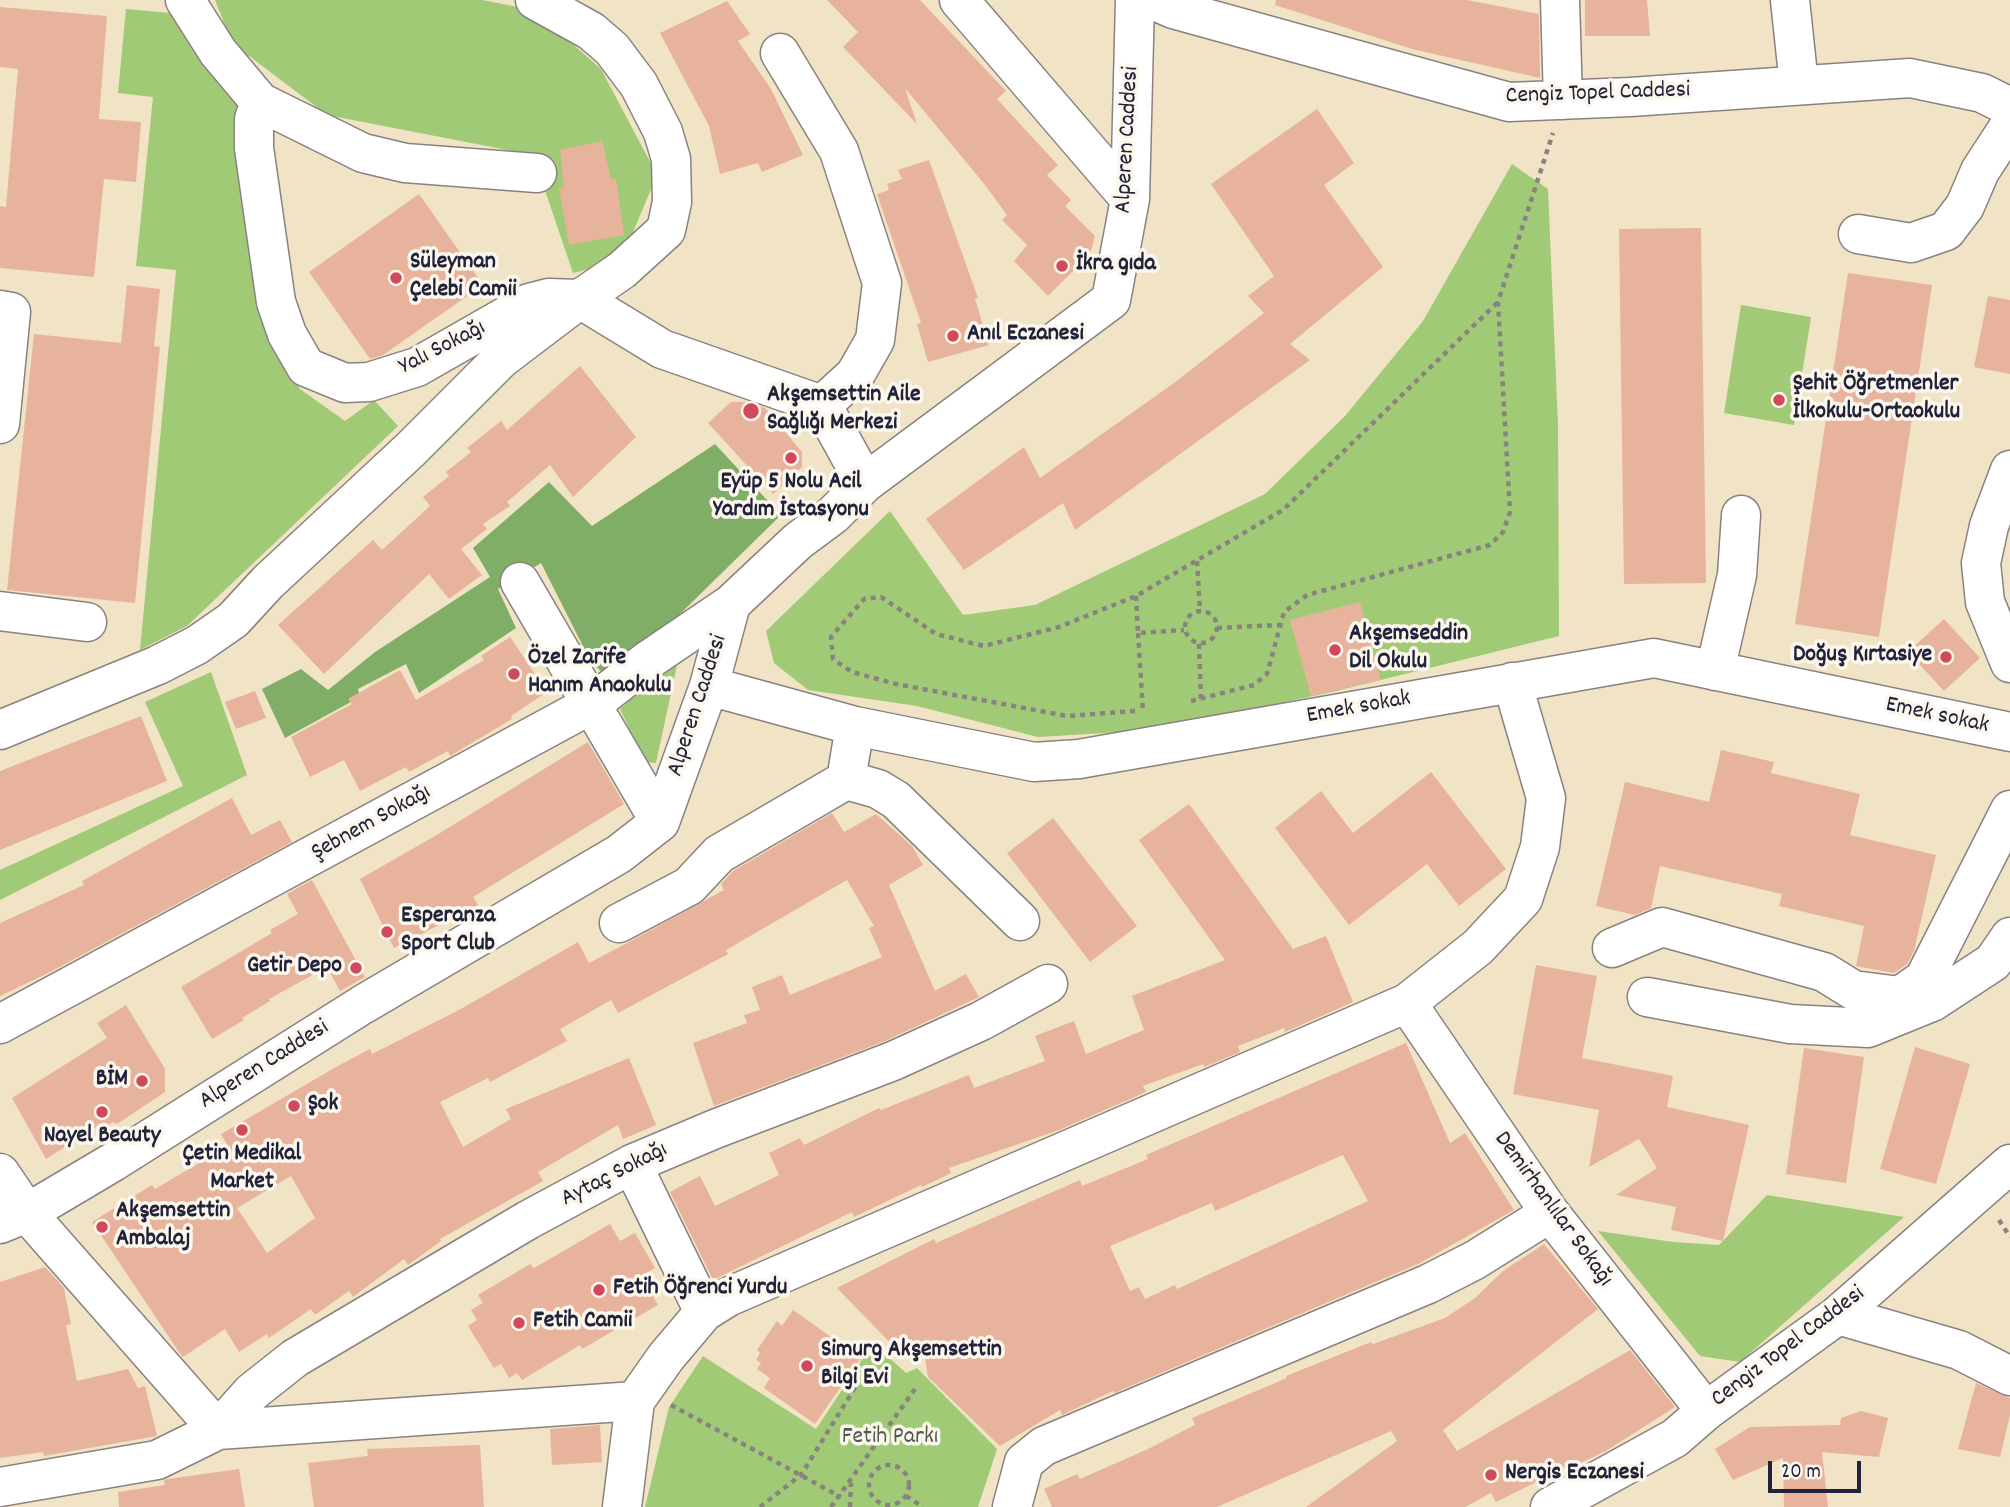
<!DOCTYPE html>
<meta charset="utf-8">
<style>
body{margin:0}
#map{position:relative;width:2010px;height:1507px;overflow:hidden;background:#f1e3c5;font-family:Dekko,sans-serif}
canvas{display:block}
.scale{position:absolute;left:1768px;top:1461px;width:93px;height:32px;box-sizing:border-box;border:4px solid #22223b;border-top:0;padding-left:9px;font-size:21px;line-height:24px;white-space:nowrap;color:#22223b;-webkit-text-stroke:5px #fbf7ec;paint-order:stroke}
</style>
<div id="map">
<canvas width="2010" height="1507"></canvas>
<div class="scale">20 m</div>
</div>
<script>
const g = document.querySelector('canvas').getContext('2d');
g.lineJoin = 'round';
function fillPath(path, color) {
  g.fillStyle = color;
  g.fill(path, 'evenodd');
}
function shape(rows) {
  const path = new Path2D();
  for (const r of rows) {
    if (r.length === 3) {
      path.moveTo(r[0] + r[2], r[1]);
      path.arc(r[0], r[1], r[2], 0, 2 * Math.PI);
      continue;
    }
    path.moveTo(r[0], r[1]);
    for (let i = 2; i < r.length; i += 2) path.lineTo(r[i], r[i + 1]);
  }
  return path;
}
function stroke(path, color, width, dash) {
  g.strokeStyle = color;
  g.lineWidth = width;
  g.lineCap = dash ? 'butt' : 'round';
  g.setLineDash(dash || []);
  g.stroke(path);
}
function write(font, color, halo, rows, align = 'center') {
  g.font = font + ' Dekko,sans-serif';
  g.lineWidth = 7;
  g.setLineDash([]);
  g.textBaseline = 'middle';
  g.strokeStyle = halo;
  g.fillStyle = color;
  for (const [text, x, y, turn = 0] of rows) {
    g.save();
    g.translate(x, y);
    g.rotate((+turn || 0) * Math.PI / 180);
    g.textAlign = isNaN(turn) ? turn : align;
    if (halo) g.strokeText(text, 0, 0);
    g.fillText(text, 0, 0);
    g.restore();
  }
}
const green = shape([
 [215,0,482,0,534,10,601,69,657,175,621,261,573,273,533,155,327,115,232,43],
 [126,9,170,13,242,103,263,323,300,389,345,421,374,400,398,426,187,626,140,650,176,270,136,266,153,97,118,93],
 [1512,164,1548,189,1558,425,1559,636,1336,691,1157,730,1038,737,917,706,808,690,774,663,766,631,890,511,963,615,1035,605,1265,494,1345,416,1423,321],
 [1741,305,1811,317,1794,425,1724,413],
 [679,656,656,763,645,762,620,709],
 [211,672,247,775,0,900,0,870,183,786,145,702],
 [1767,1195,1904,1217,1740,1362,1700,1356,1598,1231,1673,1242,1719,1245],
 [873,1343,906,1373,917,1368,997,1449,978,1507,645,1507,669,1407,703,1356,816,1429]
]);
const forest = shape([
 [715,444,781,515,632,661,604,674,591,662,541,563,498,589,516,628,419,693,406,664,358,689,360,697,285,738,262,689,301,669,328,690,375,652,490,577,473,548,549,482,592,526]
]);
const building = shape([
 [827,0,920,0,1006,91,997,99,1058,165,1047,175,1071,200,1065,206,1095,236,1090,254,1048,296,1014,261,1027,245,1002,220,1007,215,985,185,905,88,917,124,843,47,858,32],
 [1276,0,1467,0,1539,14,1540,78,1412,49,1275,5],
 [1585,0,1647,0,1650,36,1585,36],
 [727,1,750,34,738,41,771,89,803,155,762,172,758,163,720,174,709,126,660,33],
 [0,7,107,16,99,119,141,122,136,182,104,179,94,277,0,268,0,206,6,207,18,69,0,67],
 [1317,109,1354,163,1324,185,1383,267,1290,344,1310,360,1075,530,1063,503,964,570,926,519,1024,447,1040,478,1174,383,1264,313,1248,296,1274,276,1211,184],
 [602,141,611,179,616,179,624,235,569,245,559,188,564,187,560,150],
 [929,160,978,298,975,299,989,345,928,362,917,324,921,323,877,194,889,190,887,184,902,179,898,170],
 [419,194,483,285,383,355,370,359,309,272],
 [1701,228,1706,583,1624,584,1619,229],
 [1848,273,1932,285,1879,637,1795,624],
 [127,285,160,289,154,346,160,347,135,603,7,590,34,334,121,343],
 [1988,296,2010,300,2010,374,1974,367],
 [580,366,636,437,573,497,550,465,507,502,510,506,483,524,487,529,461,549,482,575,449,599,429,574,324,674,278,625,373,540,382,550,430,506,423,497,449,476,446,472,471,452,467,448,501,421,507,430],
 [731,402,748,402,765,408,802,452,802,467,773,494,708,423],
 [1360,602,1381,680,1311,696,1290,620],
 [1944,619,1980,658,1944,691,1908,652],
 [510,637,547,692,511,716,512,719,450,756,448,751,409,772,406,767,360,791,344,760,310,777,291,737,352,704,348,699,400,670,416,700,484,660,481,656],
 [255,691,266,718,236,729,225,702],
 [141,716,167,781,0,850,0,771],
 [588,742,624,804,473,897,478,905,394,948,360,879,440,833],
 [1721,750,1774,762,1771,773,1860,794,1850,835,1936,855,1914,951,1907,964,1894,973,1856,966,1864,926,1779,906,1782,894,1660,866,1651,908,1635,915,1596,906,1625,782,1709,802],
 [1431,772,1506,869,1459,906,1427,864,1349,925,1275,828,1321,791,1353,833],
 [232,798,251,835,280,820,292,842,50,972,0,996,0,923,84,885,82,881],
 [1189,804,1293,949,1326,936,1353,1002,1285,1032,1284,1028,1238,1046,1240,1052,1204,1067,1203,1064,1143,1086,1146,1092,1059,1130,949,1168,951,1173,922,1187,921,1185,854,1217,852,1212,713,1280,670,1192,700,1176,715,1206,779,1175,769,1153,800,1138,804,1145,879,1108,881,1110,969,1075,974,1088,1045,1061,1035,1036,1074,1021,1086,1054,1144,1030,1132,996,1225,960,1139,840],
 [832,813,844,832,876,814,912,846,923,865,889,885,935,991,966,974,979,997,885,1041,714,1106,693,1043,747,1023,744,1015,760,1010,752,987,782,975,790,995,882,957,869,928,874,926,847,880,726,950,728,954,618,1013,611,1000,560,1029,567,1041,490,1082,488,1078,440,1102,463,1147,511,1119,506,1109,629,1058,656,1125,623,1139,618,1125,538,1172,543,1181,440,1239,441,1241,408,1265,404,1259,353,1297,349,1291,315,1315,311,1309,269,1338,267,1334,239,1352,225,1329,183,1357,179,1352,92,1222,152,1185,155,1189,228,1146,221,1134,336,1067,370,1049,372,1054,459,1010,578,942,589,963,629,942,724,890,721,884,733,871],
 [291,1176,315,1218,267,1253,237,1208],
 [1053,818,1137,926,1090,962,1007,853],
 [312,880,365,977,340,991,327,967,269,999,270,1001,242,1018,244,1020,212,1039,181,987,272,933,270,930,298,914,287,894],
 [1536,965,1597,976,1582,1058,1673,1076,1667,1107,1749,1125,1723,1241,1671,1230,1676,1207,1616,1195,1657,1168,1639,1139,1589,1167,1599,1110,1513,1094],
 [126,1005,165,1069,165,1092,117,1124,113,1122,108,1125,104,1122,46,1159,12,1098,107,1038,97,1023],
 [1406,1043,1450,1143,1465,1133,1514,1210,1418,1264,1114,1393,1113,1391,1062,1415,1060,1410,1000,1446,928,1377,923,1347,903,1356,837,1288,934,1239,936,1243,1080,1180,1082,1186,1148,1159,1146,1155],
 [1343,1155,1368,1201,1177,1289,1175,1285,1145,1299,1139,1287,1130,1291,1110,1246,1212,1203,1215,1211],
 [1915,1047,1970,1064,1936,1184,1880,1169],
 [1804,1048,1864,1057,1846,1183,1786,1174],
 [610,1224,620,1241,635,1233,655,1268,641,1276,658,1305,582,1349,580,1345,522,1380,517,1373,509,1378,501,1364,494,1368,468,1326,477,1320,471,1310,483,1303,478,1295,530,1264,534,1268],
 [1544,1244,1598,1309,1443,1430,1457,1451,1630,1350,1675,1407,1606,1451,1578,1464,1577,1462,1496,1502,1491,1493,1465,1507,1306,1507,1397,1441,1391,1431,1217,1507,1052,1507,1044,1489,1077,1474,1080,1479,1148,1449,1195,1425,1192,1418,1287,1378,1286,1376,1371,1342,1373,1344,1445,1318,1475,1298,1503,1271],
 [45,1267,64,1288,71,1324,66,1325,77,1381,128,1369,138,1388,145,1386,157,1436,44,1456,43,1452,0,1458,0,1282],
 [793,1310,861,1358,815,1424,764,1388,770,1378,757,1369,761,1363,756,1360,760,1353,757,1350,777,1321,782,1326],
 [1976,1383,2010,1398,2010,1415,2000,1457,1958,1449],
 [1861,1411,1888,1418,1879,1457,1822,1452,1828,1507,1784,1507,1783,1458,1733,1480,1715,1449,1750,1427,1840,1425,1841,1418],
 [600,1425,602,1462,552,1465,550,1429],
 [480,1445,484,1507,314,1507,308,1463,368,1456,367,1449],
 [239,1469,245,1507,119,1507,118,1492,165,1485,164,1480,168,1479]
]);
const path = shape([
 [1197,561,1200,611],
 [1136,596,1138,633,1184,630],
 [1201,627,16],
 [1217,628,1280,625],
 [1138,633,1143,711],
 [1199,644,1201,699],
 [1191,701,1254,685,1267,674,1284,612,1307,595,1490,545,1503,532,1510,512,1498,302,1553,133],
 [1135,711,1067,716,896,684,852,672,833,659,831,637,864,599,881,597,936,634,984,646,1059,627,1136,596,1283,510,1498,302],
 [1999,1220,2010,1237],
 [671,1405,841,1497],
 [889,1485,20],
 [906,1496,923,1507],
 [760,1507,801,1475,856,1386],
 [831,1507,915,1389],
 [850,1507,851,1483]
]);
const minor = shape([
 [185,0,218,52,260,102,363,153,405,163,537,173],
 [959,0,1130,199],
 [1153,0,1173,9,1509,102,1630,97,1910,78,1982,93,2010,107],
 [1560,0,1563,100],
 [1790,0,1799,85],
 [780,53,839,151,882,283,875,340,855,375,822,405],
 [260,102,254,119,254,148,276,302,287,334,306,367,345,383,369,382,417,367,529,303,548,298,580,299,622,270,666,230,672,202,671,159,663,132,639,85,612,49,591,31,535,0],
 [1858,234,1911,243,1946,231,1965,206,1980,171,2010,125],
 [0,310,11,312,0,424],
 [2010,470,1989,526,1981,563,1985,602,2010,663],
 [520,582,660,822],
 [0,611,87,622],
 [1715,671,1737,575,1741,515],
 [709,686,855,726,1034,762,1079,759,1654,658,2010,732],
 [0,730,158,665,197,645,233,620,268,582,410,450,501,359,580,299,662,349,822,405,865,483],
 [846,780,878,789,896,800,1020,921],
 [619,923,689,886,719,854,846,780,855,726],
 [1612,948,1662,927,1824,972,1853,990,1900,996,1924,979,2010,810],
 [1647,997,1790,1024,1868,1028,1932,1002,1993,962,2010,937],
 [1407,1003,1550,1213,1706,1411],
 [0,1024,592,704,647,661,731,604],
 [632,1164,704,1312],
 [0,1173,27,1213,218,1430,252,1392,295,1358,528,1220,632,1164,715,1129,893,1061,981,1021,1048,984],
 [0,1224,27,1213,113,1162,362,1005,619,854,660,822,709,686,731,604,798,541,833,515,865,483,1111,300,1130,199,1135,0],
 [1838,1315,1959,1350,2010,1376],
 [0,1487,157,1460,218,1430,635,1401],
 [622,1507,635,1401,666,1357,704,1312,728,1297,1407,1003,1478,947,1523,899,1540,847,1546,798,1512,682],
 [1012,1507,1024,1462,1044,1446,1428,1284,1475,1260,1550,1213]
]);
const major = shape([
 [1550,1507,1675,1438,1706,1411,1838,1315,2010,1164]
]);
const markers = [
 [1062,266,7,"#d1495b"],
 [396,278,7,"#d1495b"],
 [953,336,7,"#d1495b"],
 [1779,400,7,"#d1495b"],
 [751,411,9,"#d1495b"],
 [791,458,7,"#d1495b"],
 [1335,650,7,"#d1495b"],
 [1946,657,7,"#d1495b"],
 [514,674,7,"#d1495b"],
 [387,932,7,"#d1495b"],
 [356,968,7,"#d1495b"],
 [142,1081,7,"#d1495b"],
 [294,1106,7,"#d1495b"],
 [102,1112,7,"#d1495b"],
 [242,1130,7,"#d1495b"],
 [102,1227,7,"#d1495b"],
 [599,1290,7,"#d1495b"],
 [519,1323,7,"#d1495b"],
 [807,1366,7,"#d1495b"],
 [1491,1475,7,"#d1495b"]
];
const streetNames = [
 ["Cengiz Topel Caddesi",1598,95,-2],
 ["Alperen Caddesi",1129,140,-87],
 ["Yalı Sokağı",443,349,-27],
 ["Alperen Caddesi",699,706,-72],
 ["Emek sokak",1359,709,-10],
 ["Emek sokak",1937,717,12],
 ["Şebnem Sokağı",372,824,-29],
 ["Alperen Caddesi",265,1066,-32],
 ["Aytaç Sokağı",615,1176,-27],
 ["Demirhanlılar Sokağı",1552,1210,54],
 ["Cengiz Topel Caddesi",1789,1348,-37]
];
const poiNames = [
 ["Süleyman",410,264],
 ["Çelebi Camii",410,292],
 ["İkra gıda",1076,266],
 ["Anıl Eczanesi",967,336],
 ["Şehit Öğretmenler",1793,386],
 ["İlkokulu-Ortaokulu",1793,414],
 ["Akşemsettin Aile",767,397],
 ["Sağlığı Merkezi",767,425],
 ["Eyüp 5 Nolu Acil",791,484,"center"],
 ["Yardım İstasyonu",791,512,"center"],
 ["Akşemseddin",1349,636],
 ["Dil Okulu",1349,664],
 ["Doğuş Kırtasiye",1932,657,"right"],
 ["Özel Zarife",528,660],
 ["Hanım Anaokulu",528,688],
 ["Esperanza",401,918],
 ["Sport Club",401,946],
 ["Getir Depo",342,968,"right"],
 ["BİM",128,1081,"right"],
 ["Şok",308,1106],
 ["Nayel Beauty",102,1138,"center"],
 ["Çetin Medikal",242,1156,"center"],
 ["Market",242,1184,"center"],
 ["Akşemsettin",116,1213],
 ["Ambalaj",116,1241],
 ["Fetih Öğrenci Yurdu",613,1290],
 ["Fetih Camii",533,1323],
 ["Simurg Akşemsettin",821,1352],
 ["Bilgi Evi",821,1380],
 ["Nergis Eczanesi",1505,1475]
];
const parkNames = [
 ["Fetih Parkı",890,1439]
];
fillPath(green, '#a1ca76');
fillPath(forest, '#80ae67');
fillPath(building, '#e8b39c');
stroke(minor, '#8a8280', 41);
stroke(major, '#8a8280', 41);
stroke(path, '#8a8280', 4.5, [5, 5]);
stroke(minor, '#fff', 38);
stroke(major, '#fff', 38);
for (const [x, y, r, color] of markers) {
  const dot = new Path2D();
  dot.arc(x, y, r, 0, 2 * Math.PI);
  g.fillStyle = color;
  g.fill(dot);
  stroke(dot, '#fbf7ec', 2.5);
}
write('24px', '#22223b', '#fbf7ec', streetNames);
write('bold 24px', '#22223b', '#fbf7ec', poiNames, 'left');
write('24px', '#4e5d50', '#fbf7ec', parkNames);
</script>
